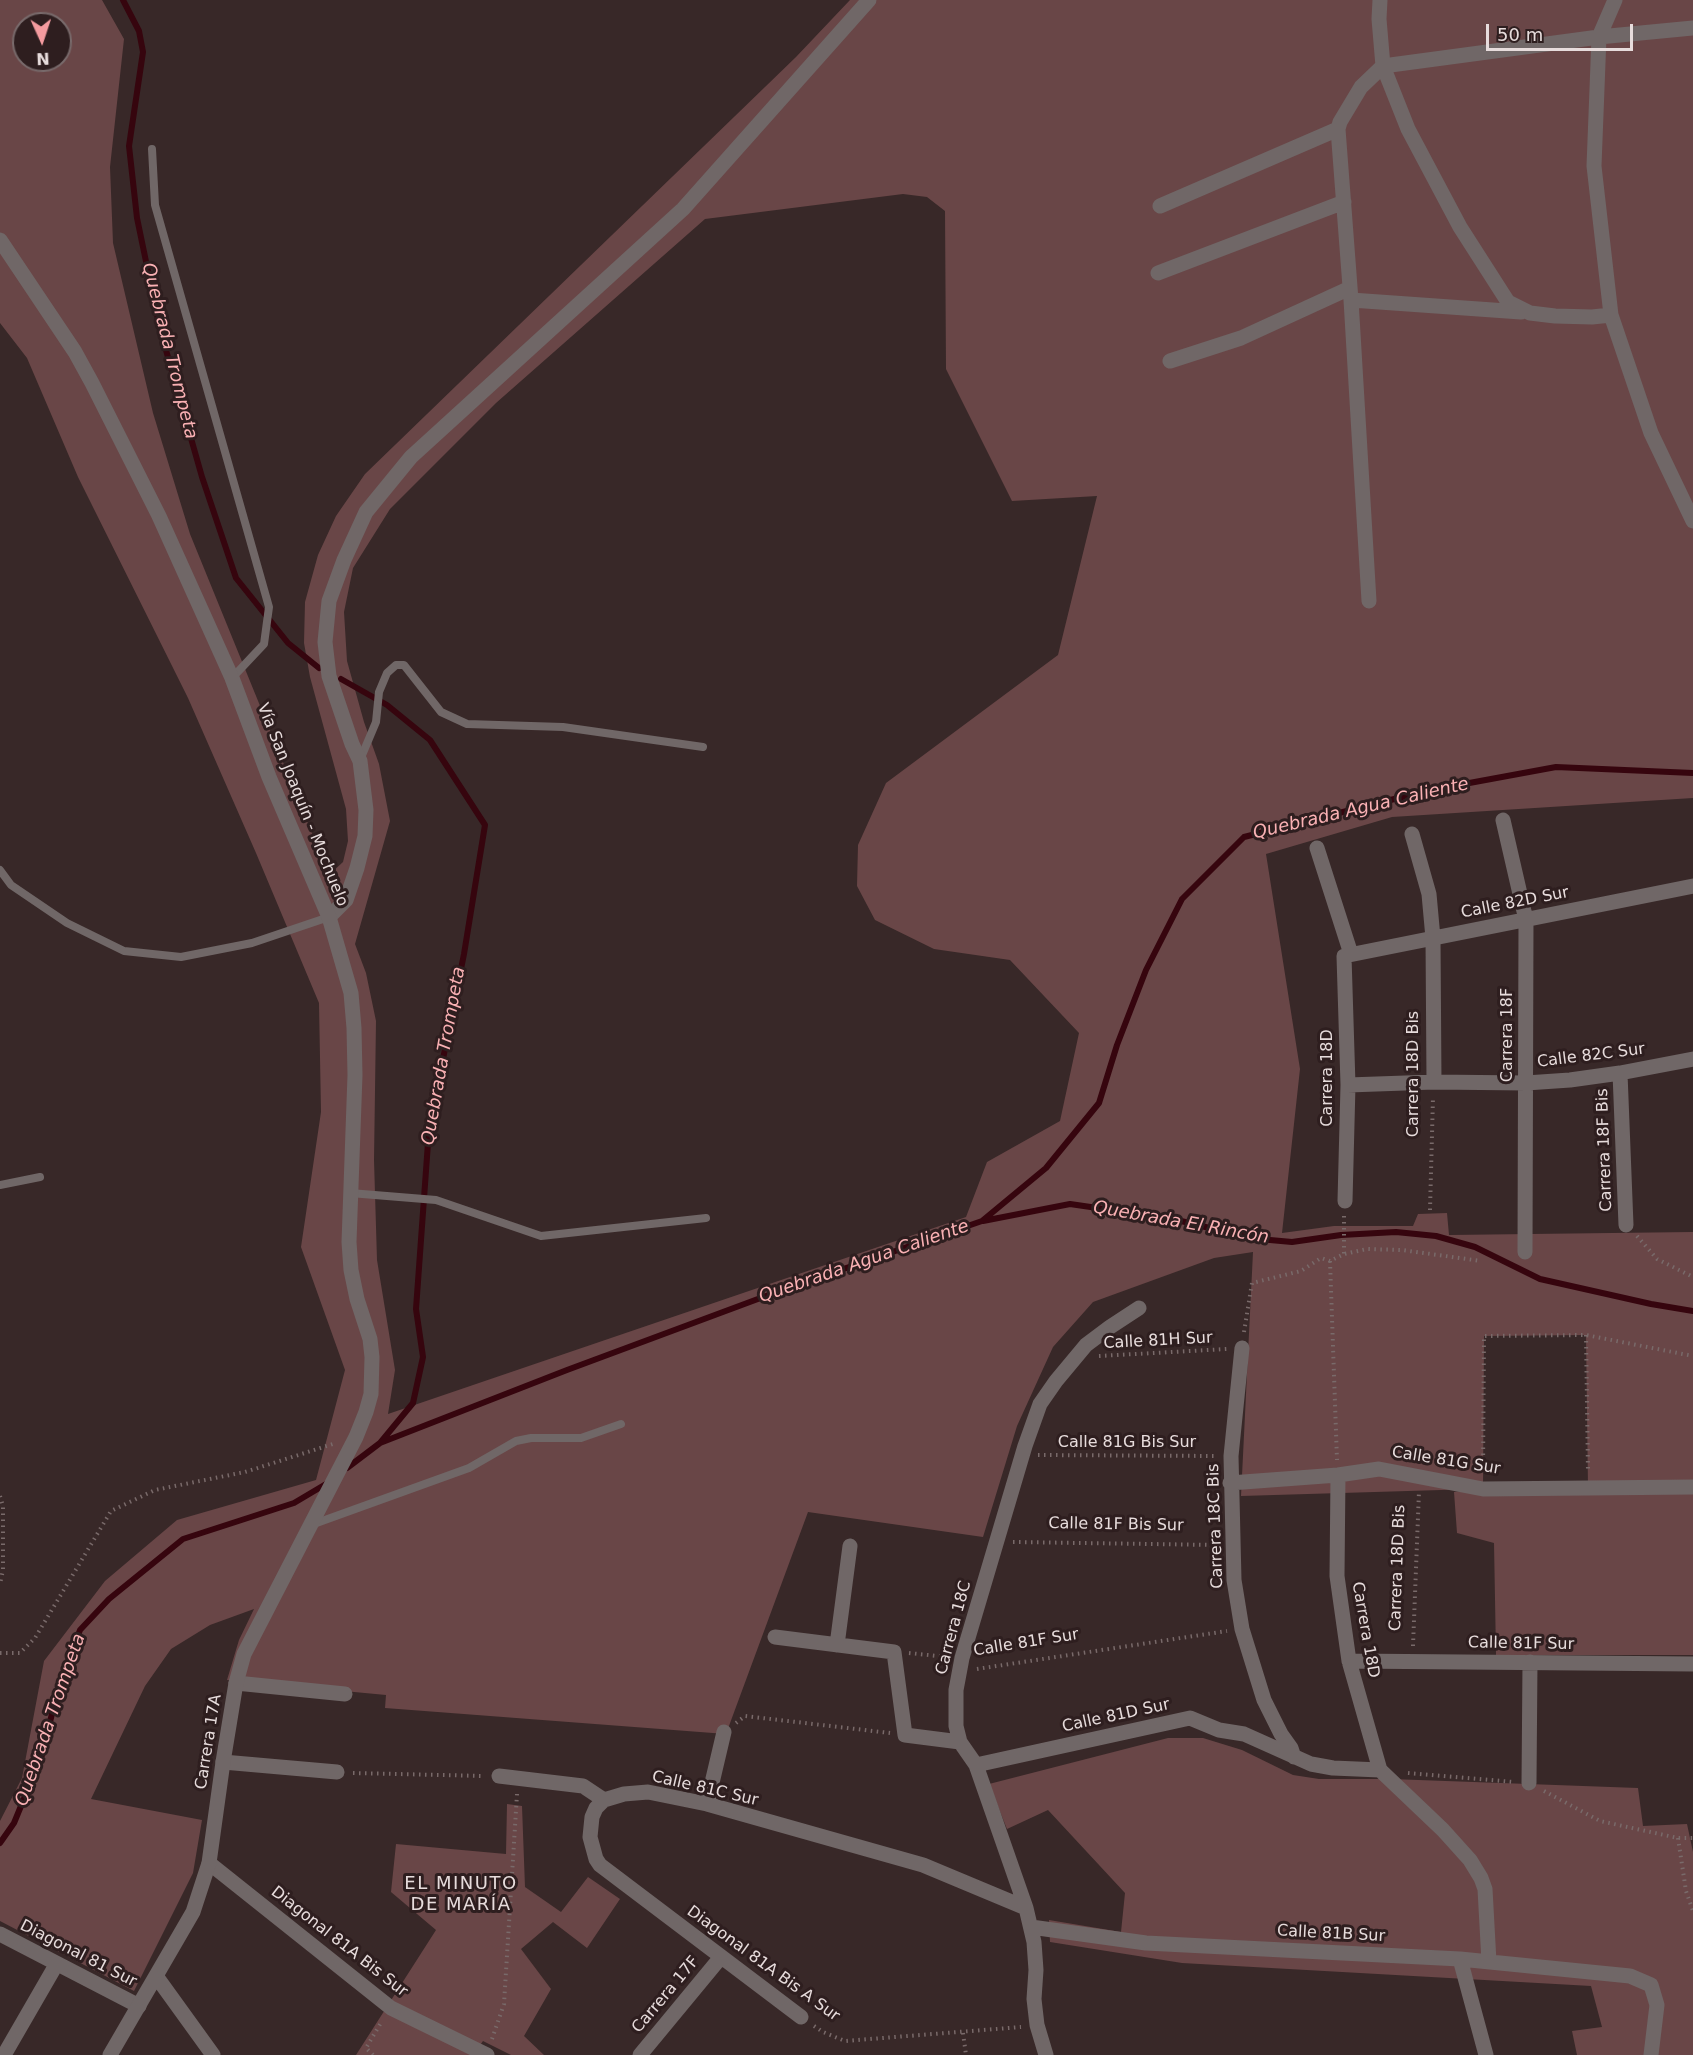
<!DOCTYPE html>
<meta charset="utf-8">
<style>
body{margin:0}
#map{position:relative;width:1693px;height:2055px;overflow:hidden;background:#382828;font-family:"DejaVu Sans",sans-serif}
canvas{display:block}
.north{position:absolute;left:12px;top:12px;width:60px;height:60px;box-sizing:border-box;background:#2e1e1f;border:2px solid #786a6b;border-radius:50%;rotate:177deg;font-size:16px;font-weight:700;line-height:24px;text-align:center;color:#e7dcdc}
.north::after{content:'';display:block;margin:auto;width:21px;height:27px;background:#f49b9f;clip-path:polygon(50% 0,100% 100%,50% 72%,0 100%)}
.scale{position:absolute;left:1486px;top:24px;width:147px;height:27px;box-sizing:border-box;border:3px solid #e7dcdc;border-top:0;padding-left:8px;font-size:18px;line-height:21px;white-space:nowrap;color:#e7dcdc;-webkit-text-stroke:4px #2e1e1f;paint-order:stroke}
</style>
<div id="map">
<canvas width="1693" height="2055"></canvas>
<div class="north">N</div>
<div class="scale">50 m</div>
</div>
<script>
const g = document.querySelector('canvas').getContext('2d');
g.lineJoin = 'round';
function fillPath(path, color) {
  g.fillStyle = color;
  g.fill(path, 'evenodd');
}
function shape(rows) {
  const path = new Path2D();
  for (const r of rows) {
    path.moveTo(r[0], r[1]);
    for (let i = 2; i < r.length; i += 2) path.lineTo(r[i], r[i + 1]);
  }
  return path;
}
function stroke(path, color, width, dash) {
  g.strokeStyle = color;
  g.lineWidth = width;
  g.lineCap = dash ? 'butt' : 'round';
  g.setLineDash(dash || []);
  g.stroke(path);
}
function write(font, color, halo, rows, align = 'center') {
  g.font = font + ' "DejaVu Sans",sans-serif';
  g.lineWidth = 6;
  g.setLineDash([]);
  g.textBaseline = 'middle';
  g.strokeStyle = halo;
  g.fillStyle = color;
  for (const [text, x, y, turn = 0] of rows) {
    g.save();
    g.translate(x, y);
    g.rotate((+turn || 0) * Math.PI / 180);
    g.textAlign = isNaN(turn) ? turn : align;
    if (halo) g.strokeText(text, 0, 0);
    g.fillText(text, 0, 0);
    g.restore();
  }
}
const green = shape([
 [0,0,102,0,124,39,110,167,113,243,153,413,190,534,329,875,343,862,348,841,346,809,310,677,304,643,305,602,318,555,336,516,365,474,796,57,850,0,1693,0,1693,798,1392,817,1266,854,1300,1069,1282,1233,1334,1226,1413,1226,1418,1214,1447,1213,1449,1235,1693,1232,1693,1655,1496,1655,1494,1543,1457,1533,1454,1492,1475,1489,1241,1496,1253,1252,1214,1258,1093,1302,1053,1347,1017,1426,983,1537,808,1512,726,1734,385,1708,386,1695,227,1680,239,1640,254,1609,210,1625,171,1649,145,1686,91,1799,202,1820,193,1873,134,1991,0,1921,0,1821,22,1778,44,1661,105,1581,177,1520,316,1480,345,1370,301,1247,321,1112,319,1003,256,853,188,698,78,477,27,358,0,323],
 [24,24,60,24,60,60,24,60],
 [903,194,927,197,945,211,946,369,1012,501,1097,496,1058,655,886,783,858,845,857,886,875,920,934,949,1010,960,1079,1033,1060,1121,987,1162,966,1217,388,1414,395,1370,377,1260,374,1160,376,1021,366,973,355,944,390,821,379,764,364,722,347,661,344,612,353,568,390,509,496,403,705,219],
 [1586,1335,1588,1488,1483,1488,1484,1336],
 [1168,1738,1203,1738,1242,1750,1293,1775,1319,1779,1391,1779,1638,1788,1643,1826,1687,1824,1693,1852,1693,2055,1577,2055,1572,2031,1602,2027,1591,1986,1182,1963,1050,1942,1049,1920,1121,1932,1125,1893,1048,1810,1007,1829,989,1784],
 [507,1804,522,1806,525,1887,561,1912,588,1877,620,1899,587,1948,553,1922,521,1949,551,1989,524,2036,544,2055,511,2055,483,2041,473,2055,356,2055,436,1930,391,1892,396,1844,506,1854]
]);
const stream = shape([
 [123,0,139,31,143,52,129,146,137,218,160,329,202,477,236,578,288,643,319,668],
 [341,679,387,705,430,740,485,825,464,954,429,1129,416,1309,423,1357,413,1403,380,1443,347,1468],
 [983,1221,1070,1204,1173,1219,1250,1238,1270,1240,1292,1242,1341,1235,1396,1232,1436,1236,1475,1247,1540,1279,1651,1304,1693,1311],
 [380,1443,567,1370,774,1293,982,1221,1046,1168,1099,1103,1117,1045,1146,970,1182,899,1244,837,1426,791,1556,767,1693,773],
 [0,1843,14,1823,42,1755,58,1689,80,1630,109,1599,183,1539,294,1503,326,1484]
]);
const path = shape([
 [1430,1210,1433,1097],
 [1344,1216,1344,1254],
 [1637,1236,1657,1259,1693,1277],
 [1330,1261,1337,1460],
 [1244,1332,1252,1283,1301,1271,1321,1258,1330,1261,1344,1254,1367,1249,1402,1250,1481,1261],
 [1586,1335,1588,1472],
 [1099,1356,1227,1349],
 [1038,1455,1217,1456],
 [1483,1473,1484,1336,1586,1335,1693,1356],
 [0,1496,3,1506,3,1570,0,1584],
 [1013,1542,1218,1545],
 [1413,1646,1419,1491],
 [0,1653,20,1653,35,1638,111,1511,155,1490,245,1472,333,1444],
 [909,1653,947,1657],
 [977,1669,1227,1631],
 [736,1723,745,1716,890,1733],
 [353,1773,484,1776],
 [1408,1773,1514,1782],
 [1544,1791,1600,1821,1678,1838,1693,1838],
 [1678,1838,1686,1891,1693,1911],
 [814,2026,823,2032,845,2041,1021,2027],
 [963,2033,966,2055],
 [492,2039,504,2004,517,1794],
 [373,2055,366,2048,382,2021]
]);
const service = shape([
 [152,149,155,205,269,607,264,644,232,678],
 [360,760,376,722,379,692,387,673,396,665,404,665,441,712,467,724,563,727,703,747],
 [0,870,11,885,67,923,124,951,181,957,252,943,329,917],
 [0,1185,40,1177],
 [350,1193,436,1200,541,1236,706,1218],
 [311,1525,469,1468,516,1441,531,1438,581,1438,621,1424]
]);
const minor = shape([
 [1380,0,1379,19,1383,66,1408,129,1460,227,1508,302,1530,313,1555,316,1592,317,1611,315],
 [1615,0,1599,37,1594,166,1611,315,1651,433,1693,521],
 [1160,206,1338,129],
 [1158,273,1344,202],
 [1351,300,1521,312],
 [1170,361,1241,338,1350,288],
 [1369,601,1351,300,1338,129,1340,122,1361,87,1383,66,1599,37,1693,28],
 [1503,820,1526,920,1525,1252],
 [1412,834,1429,894,1433,938,1434,1082],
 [1317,848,1351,954],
 [329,917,346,900,357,868,365,836,366,810,360,761,352,744,329,676,325,642,329,601,344,560,366,512,411,457,683,209,869,0],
 [1620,1073,1626,1225],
 [1348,1085,1434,1082,1526,1083,1570,1080,1620,1073,1693,1059],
 [1345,1201,1348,1085,1344,956,1693,886],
 [1242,1348,1231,1456,1234,1580,1242,1629,1264,1700,1281,1734,1291,1748,1294,1757],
 [1338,1475,1337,1576,1349,1661,1380,1770,1443,1830,1470,1860,1481,1878,1485,1889,1489,1962],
 [1230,1483,1338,1475,1379,1469,1483,1489,1693,1487],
 [775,1637,894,1652,905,1735,960,1742],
 [837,1645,850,1546],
 [1349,1661,1693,1664],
 [236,1683,345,1694],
 [223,1762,337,1772],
 [976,1765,1190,1718,1219,1730,1244,1734,1311,1764,1333,1768,1380,1770],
 [499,1776,583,1786,604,1800],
 [1529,1783,1530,1662],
 [707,1804,724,1732],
 [209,1863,391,2008,487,2055],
 [1031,1927,1146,1943,1460,1959,1630,1976,1651,1985,1657,2005,1651,2055],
 [0,1934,139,2006],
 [1460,1959,1486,2055],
 [801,2017,600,1865,596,1859,590,1837,592,1817,596,1808,604,1800,624,1794,648,1792,707,1804,923,1865,1026,1908],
 [4,2055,56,1965],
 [640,2055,721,1957],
 [1046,2055,1037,2025,1034,1999,1036,1970,1034,1942,1026,1908,976,1765,960,1742,956,1726,956,1690,962,1658,1025,1446,1040,1404,1056,1381,1086,1345,1110,1327,1139,1308]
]);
const tertiary = shape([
 [0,240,75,352,92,383,159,516,232,678,269,777,329,917,351,993,354,1028,355,1075,349,1242,351,1270,357,1299,370,1339,372,1357,371,1394,366,1412,356,1437,244,1654,236,1683,223,1762,209,1863,193,1912,110,2055],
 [156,1976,213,2055]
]);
const streetNames = [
 ["Vía San Joaquín - Mochuelo",302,805,68],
 ["Calle 82D Sur",1515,903,-11],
 ["Carrera 18F",1508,1035,-90],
 ["Calle 82C Sur",1591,1056,-7],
 ["Carrera 18D Bis",1414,1074,-90],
 ["Carrera 18D",1328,1078,-90],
 ["Carrera 18F Bis",1605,1150,-92],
 ["Calle 81H Sur",1158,1341,-3],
 ["Calle 81G Bis Sur",1127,1443],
 ["Calle 81G Sur",1446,1461,9],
 ["Calle 81F Bis Sur",1116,1525,1],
 ["Carrera 18C Bis",1216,1526,-92],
 ["Carrera 18D Bis",1398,1568,-88],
 ["Carrera 18C",954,1628,-75],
 ["Carrera 18D",1365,1630,80],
 ["Calle 81F Sur",1026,1643,-9],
 ["Calle 81F Sur",1521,1644,1],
 ["Calle 81D Sur",1116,1716,-12],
 ["Carrera 17A",209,1742,-81],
 ["Calle 81C Sur",705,1789,13],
 ["Calle 81B Sur",1331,1934,3],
 ["Diagonal 81A Bis Sur",339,1942,38],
 ["Diagonal 81 Sur",78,1954,27],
 ["Diagonal 81A Bis A Sur",763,1964,36],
 ["Carrera 17F",666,1995,-50]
];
const waterNames = [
 ["Quebrada Trompeta",169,351,76],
 ["Quebrada Agua Caliente",1361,809,-13],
 ["Quebrada Trompeta",444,1056,-80],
 ["Quebrada El Rincón",1181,1223,10],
 ["Quebrada Agua Caliente",864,1262,-19],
 ["Quebrada Trompeta",51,1720,-71]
];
const neighbourhoodNames = [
 ["EL MINUTO",461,1884],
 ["DE MARÍA",461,1905]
];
fillPath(green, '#694647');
stroke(stream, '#36050e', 6);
stroke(path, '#796a6a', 4, [1.5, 4.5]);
stroke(service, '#706767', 8);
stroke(minor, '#706767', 15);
stroke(tertiary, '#706767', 15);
write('16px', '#e7dcdc', '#2e1e1f', streetNames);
write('italic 18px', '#fab1b4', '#2e1e1f', waterNames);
g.letterSpacing = '1.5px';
write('18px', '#e7dcdc', '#2e1e1f', neighbourhoodNames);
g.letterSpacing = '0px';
</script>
